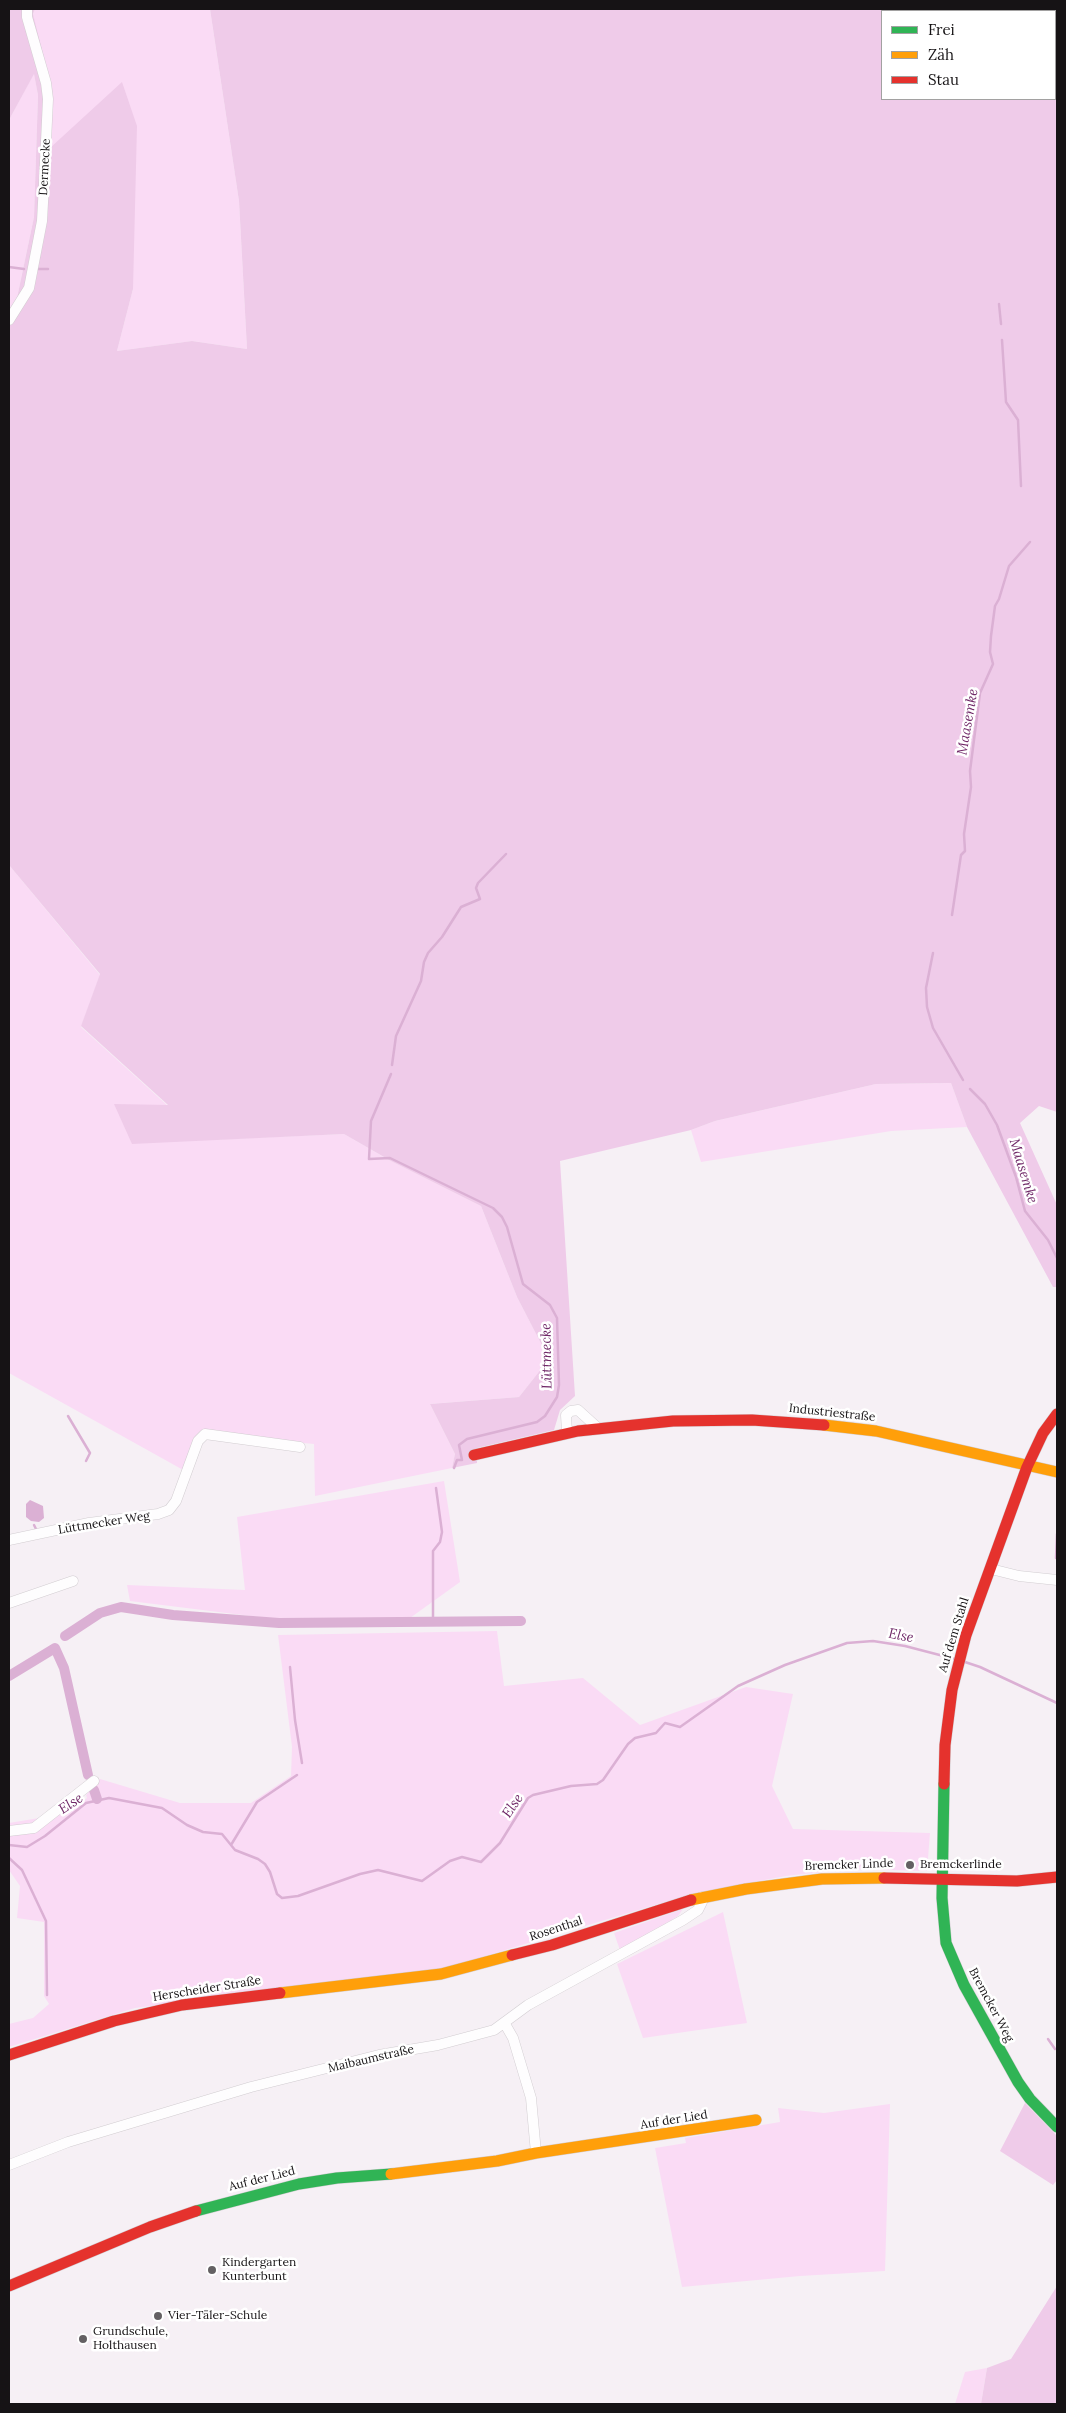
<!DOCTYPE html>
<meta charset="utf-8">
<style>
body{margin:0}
#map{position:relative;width:1066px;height:2413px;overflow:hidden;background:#f6f0f5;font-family:Lora,serif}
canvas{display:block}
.frame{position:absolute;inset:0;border:10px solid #161315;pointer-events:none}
.legend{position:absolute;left:881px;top:10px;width:175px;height:90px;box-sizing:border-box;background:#fff;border:1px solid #a2a1a1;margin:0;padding:6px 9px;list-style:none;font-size:15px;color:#161315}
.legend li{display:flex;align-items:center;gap:10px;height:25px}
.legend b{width:25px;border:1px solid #a2a1a1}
</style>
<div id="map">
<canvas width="1066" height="2413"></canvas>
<div class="frame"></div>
<ul class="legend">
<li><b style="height:6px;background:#30b455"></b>Frei</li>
<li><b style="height:6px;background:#ff9f0a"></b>Zäh</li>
<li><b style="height:6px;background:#e5322d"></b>Stau</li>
</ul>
</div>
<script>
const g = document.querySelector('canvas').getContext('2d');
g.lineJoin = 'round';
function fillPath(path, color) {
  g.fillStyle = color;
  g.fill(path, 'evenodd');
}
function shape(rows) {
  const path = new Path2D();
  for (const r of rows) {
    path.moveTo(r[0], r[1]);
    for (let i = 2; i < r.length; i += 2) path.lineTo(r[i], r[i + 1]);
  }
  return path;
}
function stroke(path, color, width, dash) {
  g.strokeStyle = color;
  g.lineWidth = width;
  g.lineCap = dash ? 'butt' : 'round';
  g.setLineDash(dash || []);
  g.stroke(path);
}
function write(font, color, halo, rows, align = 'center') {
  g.font = font + ' Lora,serif';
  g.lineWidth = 5;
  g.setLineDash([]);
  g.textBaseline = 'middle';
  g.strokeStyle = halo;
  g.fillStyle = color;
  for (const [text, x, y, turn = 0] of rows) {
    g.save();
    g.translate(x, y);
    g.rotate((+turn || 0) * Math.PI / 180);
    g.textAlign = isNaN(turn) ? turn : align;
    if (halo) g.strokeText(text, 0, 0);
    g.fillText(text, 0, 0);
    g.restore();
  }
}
const green = shape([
 [35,9,210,9,239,201,247,349,192,341,117,351,133,289,50,149,33,14],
 [34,73,38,95,34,217,17,298,9,310,9,120],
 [9,865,100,975,81,1027,168,1106,132,1143,344,1134,391,1161,481,1206,517,1297,549,1359,519,1397,430,1404,455,1454,452,1468,315,1496,314,1444,200,1433,185,1471,9,1373],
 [951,1083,967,1127,891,1131,701,1162,691,1130,715,1121,876,1084],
 [444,1481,460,1582,410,1618,283,1620,130,1601,127,1585,245,1590,237,1517],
 [497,1631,504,1686,583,1678,640,1725,746,1687,793,1694,772,1786,793,1829,930,1833,927,1871,849,1869,786,1876,695,1893,442,1969,135,2008,9,2047,9,2024,33,2018,49,2004,44,1996,44,1922,17,1918,20,1886,9,1870,9,1823,39,1818,80,1803,87,1798,86,1795,100,1779,180,1803,251,1803,291,1776,292,1747,278,1635],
 [683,1909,678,1916,621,1953,614,1933],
 [723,1912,747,2023,643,2038,617,1964],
 [890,2104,885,2271,800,2276,682,2287,655,2148,686,2143,685,2138,780,2122,778,2108,824,2113],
 [987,2368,981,2404,955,2404,965,2372]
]);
const forest = shape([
 [9,9,35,9,33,14,52,90,50,148,122,82,137,126,133,289,117,351,192,341,247,349,239,201,210,9,1057,9,1057,1112,1039,1106,1020,1123,1057,1205,1057,1287,1053,1287,967,1127,951,1083,876,1084,715,1121,691,1130,560,1161,575,1396,560,1410,554,1430,477,1448,477,1463,452,1468,455,1454,430,1404,519,1397,549,1359,517,1297,481,1206,391,1161,344,1134,132,1144,114,1104,168,1105,81,1026,100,974,9,865,9,310,17,298,34,217,38,95,34,74,9,120],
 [882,11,1055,11,1055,99,882,99],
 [1025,2103,1057,2136,1057,2180,1053,2185,1000,2151],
 [1057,2286,1057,2404,981,2404,987,2368,1011,2359]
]);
const water = shape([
 [30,1500,43,1506,44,1518,39,1522,31,1521,26,1517,26,1504]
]);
const stream = shape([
 [9,267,24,269],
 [36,269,48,269],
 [999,304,1001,324],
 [1002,340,1006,402,1018,420,1021,486],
 [952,915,961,855,965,851,964,834,971,787,970,771,980,693,993,664,990,652,991,636,995,606,999,599,1009,566,1030,542],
 [933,953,926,988,927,1007,933,1028,963,1080],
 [392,1065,396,1036,421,981,424,962,428,953,442,937,461,907,480,899,476,888,478,883,506,854],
 [391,1074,371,1121,369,1159,390,1158,493,1208,502,1217,507,1227,523,1284,550,1305,557,1318,559,1385,557,1397,545,1416,537,1422,467,1439,459,1445,462,1460,457,1460,454,1468],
 [970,1089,985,1104,997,1125,1016,1177,1025,1211,1048,1240,1057,1258],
 [68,1416,90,1453,86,1461],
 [34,1525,36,1529],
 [1056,1558,1057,1534],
 [433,1623,433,1551,440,1542,442,1532,436,1488],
 [965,1662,980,1667,1057,1703],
 [290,1667,295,1720,302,1763],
 [9,1845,27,1847,45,1836,86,1803,109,1798,162,1808,187,1825,203,1832,222,1834,235,1850,258,1859,265,1864,270,1872,277,1894,282,1898,298,1896,360,1874,378,1870,422,1881,450,1861,462,1857,481,1862,500,1843,528,1798,533,1795,571,1786,597,1784,603,1780,628,1744,635,1738,656,1733,665,1723,680,1727,738,1686,785,1665,847,1643,873,1641,905,1646,955,1659],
 [231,1845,257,1802,297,1775],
 [9,1858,22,1870,46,1921,47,1995],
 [1048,2039,1055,2049]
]);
const canal = shape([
 [65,1636,100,1613,121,1607,173,1615,279,1623,521,1621],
 [9,1676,55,1648,64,1668,88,1775],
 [94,1790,97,1799]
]);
const street = shape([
 [9,320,29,288,42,221,44,184,48,99,46,83,27,17,27,9],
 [567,1433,566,1415,571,1411,578,1410,599,1429],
 [9,1540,89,1523,158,1514,169,1510,176,1501,198,1441,205,1434,300,1447],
 [991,1569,1019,1576,1057,1580],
 [9,1603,73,1581],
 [9,1831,34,1828,94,1781],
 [505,2024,513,2038,531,2098,536,2153],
 [9,2165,68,2142,251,2087,379,2055,438,2045,494,2030,528,2005,683,1920,698,1910,702,1902,702,1897]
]);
const fast = shape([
 [944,1784,942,1898,946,1943,964,1985,1018,2082,1030,2099,1057,2127],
 [196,2211,299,2184,337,2178,391,2174]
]);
const slow = shape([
 [824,1425,876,1431,1057,1472],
 [691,1900,746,1889,822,1879,884,1878],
 [280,1993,441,1974,512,1955],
 [391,2174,497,2161,536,2153,756,2120]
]);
const jam = shape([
 [474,1455,578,1431,673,1421,752,1420,824,1425],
 [944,1784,945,1745,952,1690,966,1635,1027,1467,1043,1433,1057,1414],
 [884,1878,1017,1881,1057,1877],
 [512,1955,552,1945,691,1900],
 [9,2055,114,2021,182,2005,280,1993],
 [9,2286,150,2227,196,2211]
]);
const markers = [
 [910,1865,5,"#646063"],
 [212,2270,5,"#646063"],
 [158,2316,5,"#646063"],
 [83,2339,5,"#646063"]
];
const streetNames = [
 ["Dermecke",45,167,-87],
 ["Industriestraße",832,1413,6],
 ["Lüttmecker Weg",104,1523,-9],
 ["Auf dem Stahl",954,1635,-73],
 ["Bremcker Linde",849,1865,-2],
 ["Rosenthal",556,1929,-18],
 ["Herscheider Straße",207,1989,-9],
 ["Bremcker Weg",991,2005,62],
 ["Maibaumstraße",371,2059,-13],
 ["Auf der Lied",674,2120,-9],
 ["Auf der Lied",262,2179,-14]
];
const poiNames = [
 ["Bremckerlinde",920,1865],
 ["Kindergarten",222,2263],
 ["Kunterbunt",222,2277],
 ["Vier-Täler-Schule",168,2316],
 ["Grundschule,",93,2332],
 ["Holthausen",93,2346]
];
const waterNames = [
 ["Maasemke",968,722,-80],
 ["Maasemke",1023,1171,73],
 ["Lüttmecke",547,1356,-91],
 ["Else",901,1636,11],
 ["Else",71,1804,-33],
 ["Else",513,1806,-56]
];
fillPath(green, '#fadbf5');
fillPath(forest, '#efcbe9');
fillPath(water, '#dbb0d4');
stroke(stream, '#dbb0d4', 2.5);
stroke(canal, '#dbb0d4', 10);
stroke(street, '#d2cdd1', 11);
stroke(fast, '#d2cdd1', 12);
stroke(slow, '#d2cdd1', 12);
stroke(jam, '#d2cdd1', 12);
stroke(street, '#fefdfe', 10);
stroke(fast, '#30b455', 11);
stroke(slow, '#ff9f0a', 11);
stroke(jam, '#e5322d', 11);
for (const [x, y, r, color] of markers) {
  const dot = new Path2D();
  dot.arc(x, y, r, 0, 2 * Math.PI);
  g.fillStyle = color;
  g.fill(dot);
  stroke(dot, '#fff', 2);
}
write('12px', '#161315', '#fff', streetNames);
write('12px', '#161315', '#fff', poiNames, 'left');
write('italic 14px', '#702968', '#fff', waterNames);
</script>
